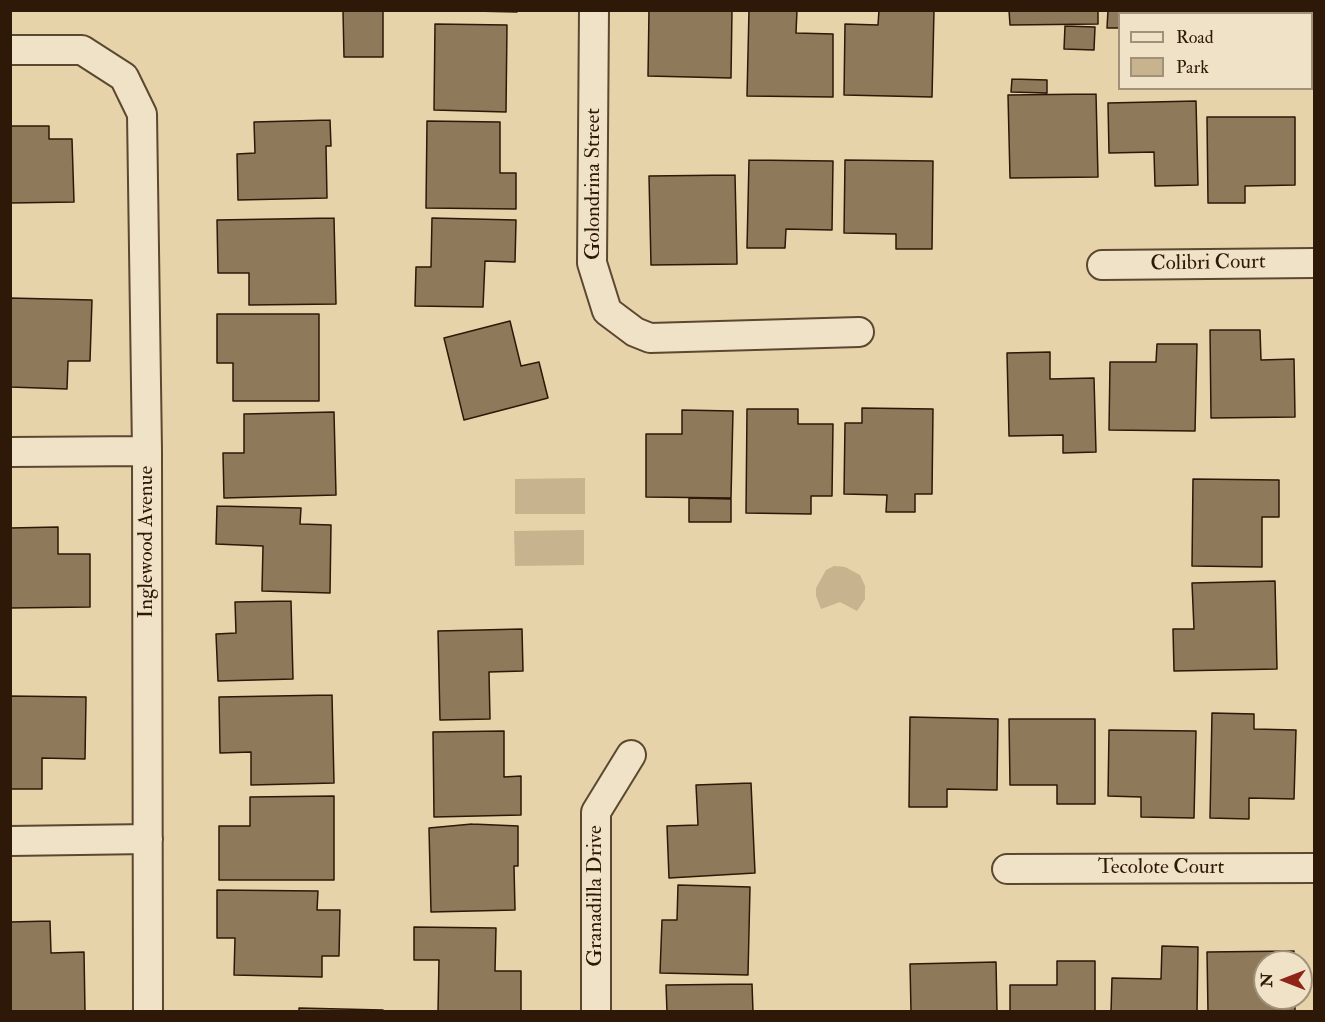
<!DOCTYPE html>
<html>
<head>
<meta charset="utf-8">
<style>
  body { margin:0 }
  #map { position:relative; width:1325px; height:1022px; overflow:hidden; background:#e6d3a9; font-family:"IM FELL Double Pica",serif }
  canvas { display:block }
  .frame { position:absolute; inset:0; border:12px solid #2e1807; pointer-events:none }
  .legend { position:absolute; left:1118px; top:12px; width:195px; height:78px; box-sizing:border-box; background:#efe2c7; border:2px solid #a2917a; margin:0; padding:8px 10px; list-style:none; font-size:18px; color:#2e1807 }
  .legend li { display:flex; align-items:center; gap:12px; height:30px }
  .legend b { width:30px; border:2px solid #a2917a }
  .north { position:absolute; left:1253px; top:950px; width:60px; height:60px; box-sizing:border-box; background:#efe2c7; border:2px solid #a2917a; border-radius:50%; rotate:270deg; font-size:16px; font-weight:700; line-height:24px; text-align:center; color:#2e1807 }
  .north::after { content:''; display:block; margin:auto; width:21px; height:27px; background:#8f2418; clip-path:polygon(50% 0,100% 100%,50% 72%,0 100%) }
</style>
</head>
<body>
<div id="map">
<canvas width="1325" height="1022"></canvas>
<div class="frame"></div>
<ul class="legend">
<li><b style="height:8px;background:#efe2c7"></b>Road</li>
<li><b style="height:16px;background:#c7b38d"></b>Park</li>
</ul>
<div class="north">N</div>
</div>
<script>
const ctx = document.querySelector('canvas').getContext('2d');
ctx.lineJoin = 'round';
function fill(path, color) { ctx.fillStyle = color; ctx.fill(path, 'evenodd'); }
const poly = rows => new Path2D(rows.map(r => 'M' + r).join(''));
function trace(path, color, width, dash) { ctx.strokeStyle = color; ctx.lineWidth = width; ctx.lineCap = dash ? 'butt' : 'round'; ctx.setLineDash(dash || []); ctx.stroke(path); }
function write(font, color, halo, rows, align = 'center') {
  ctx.font = font + ' "IM FELL Double Pica",serif'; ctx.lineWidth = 4.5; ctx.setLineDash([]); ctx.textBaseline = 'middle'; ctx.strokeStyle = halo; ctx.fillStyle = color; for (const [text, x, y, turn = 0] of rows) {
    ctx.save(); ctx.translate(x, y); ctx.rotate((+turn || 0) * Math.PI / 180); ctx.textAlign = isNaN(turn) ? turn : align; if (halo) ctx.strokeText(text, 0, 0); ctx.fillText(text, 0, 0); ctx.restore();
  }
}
const green = poly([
  [585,478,585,514,515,514,515,479],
  [584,530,584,565,515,566,514,531],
  [834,566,845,567,860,575,865,586,865,599,857,611,840,602,821,609,816,596,816,588,826,570]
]);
const building = poly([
  [298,10,383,10,383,57,344,57,343,11,298,10],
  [429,10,517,10,517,12,429,10],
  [649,10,732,10,731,78,648,76,649,10],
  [749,10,797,10,796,33,833,34,833,97,747,96,749,10],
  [879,10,934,10,932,97,844,95,845,24,878,25,879,10],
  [1009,10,1098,10,1098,24,1010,25,1009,10],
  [1108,10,1193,10,1193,14,1120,14,1120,28,1107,28,1108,10],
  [1208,10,1294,10,1294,14,1208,14,1208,10],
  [435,24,507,25,506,112,434,110,435,24],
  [1065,26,1095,27,1094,50,1064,49,1065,26],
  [1012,79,1047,80,1047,93,1011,92,1012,79],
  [1096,94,1098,177,1010,178,1008,95,1096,94],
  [1196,101,1198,185,1155,186,1154,152,1109,153,1108,103,1196,101],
  [1207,117,1295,117,1295,185,1245,186,1245,203,1208,203,1207,117],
  [330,120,331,146,326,146,327,198,238,200,237,154,255,153,254,122,330,120],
  [427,121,500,122,500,173,516,173,516,209,426,208,427,121],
  [10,126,49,126,49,139,72,139,74,202,10,203,10,126],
  [749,160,833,161,832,230,786,229,785,248,747,248,749,160],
  [845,160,933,161,932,249,896,249,896,234,844,233,845,160],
  [735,175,737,264,651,265,649,176,735,175],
  [334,218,336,304,249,305,249,273,218,273,217,220,334,218],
  [432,218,516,220,515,262,485,261,483,307,415,306,416,267,431,267,432,218],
  [10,298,92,300,90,361,68,361,67,389,10,387,10,298],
  [217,314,319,314,319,401,233,401,233,363,217,363,217,314],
  [510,321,521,366,539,362,548,398,464,420,444,338,510,321],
  [1210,330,1260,330,1261,360,1294,359,1295,417,1211,418,1210,330],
  [1157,344,1197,344,1195,431,1109,430,1110,362,1156,362,1157,344],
  [1050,352,1050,379,1094,378,1096,452,1063,453,1063,435,1009,436,1007,353,1050,352],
  [862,408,933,409,932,494,915,494,915,512,886,512,887,495,844,494,845,423,862,423,862,408],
  [747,409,798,409,798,424,833,424,832,496,811,496,811,514,746,513,747,409],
  [682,410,733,411,731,498,646,497,646,434,682,434,682,410],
  [334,412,336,495,224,498,223,453,244,453,244,414,334,412],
  [1193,479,1279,480,1279,517,1262,517,1262,567,1192,566,1193,479],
  [689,498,731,499,731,522,689,522,689,498],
  [217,506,301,508,300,524,331,525,330,593,262,591,263,546,216,544,217,506],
  [58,527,58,554,90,554,90,607,10,608,10,528,58,527],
  [1275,581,1277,669,1174,671,1173,629,1194,629,1192,583,1275,581],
  [291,601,293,679,218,681,216,634,236,633,235,602,291,601],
  [522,629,523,671,489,672,490,719,440,720,438,631,522,629],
  [332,695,334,783,251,785,251,752,220,753,219,697,332,695],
  [10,696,86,697,85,759,42,758,42,789,10,789,10,696],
  [1212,713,1254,714,1254,729,1296,730,1294,799,1249,798,1249,819,1210,818,1212,713],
  [910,717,998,719,997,790,947,789,947,807,909,807,910,717],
  [1009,719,1095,719,1095,804,1057,804,1057,785,1010,785,1009,719],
  [1109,730,1196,731,1194,818,1141,817,1141,797,1108,796,1109,730],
  [504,731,504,777,521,776,521,815,434,817,433,732,504,731],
  [751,783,755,873,669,878,667,826,698,825,696,785,751,783],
  [334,796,334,880,219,880,219,826,250,826,250,797,334,796],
  [472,824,518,826,518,866,514,866,515,910,431,912,429,828,472,824],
  [678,885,750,887,748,975,660,973,662,920,677,920,678,885],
  [217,890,318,891,317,910,340,910,339,956,322,956,322,977,234,975,235,938,217,938,217,890],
  [50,921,51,953,84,952,85,1012,10,1012,10,922,50,921],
  [414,927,496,928,495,971,521,971,521,1012,438,1012,439,960,414,960,414,927],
  [1162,946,1198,947,1197,1012,1111,1012,1112,978,1161,979,1162,946],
  [1294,951,1294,962,1265,962,1265,998,1295,998,1295,1012,1208,1012,1207,952,1294,951],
  [1057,961,1095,961,1095,1012,1010,1012,1010,985,1057,985,1057,961],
  [996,962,997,1012,911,1012,910,964,996,962],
  [752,984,753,1012,667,1012,666,985,752,984],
  [299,1008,383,1010,383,1012,299,1012,299,1008]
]);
const minor = poly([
  [594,10,592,263,607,311,635,332,650,338,859,332],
  [10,50,82,50,124,77,142,114,147,451,148,1012],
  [1102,265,1314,263],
  [10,452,147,451],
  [10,841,148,839],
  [1007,869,1314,868],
  [596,1012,596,812,631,755]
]);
const streetNames = [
  ["Golondrina Street",594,184,-90],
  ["Colibri Court",1208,264,-1],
  ["Inglewood Avenue",147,542,-90],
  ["Tecolote Court",1161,868],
  ["Granadilla Drive",596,896,-90]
];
fill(green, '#c7b38d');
fill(building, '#8e795b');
trace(building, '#2e1807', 1.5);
trace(minor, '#5c4730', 32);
trace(minor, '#efe2c7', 28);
write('21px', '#2e1807', '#efe2c7', streetNames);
</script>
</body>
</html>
